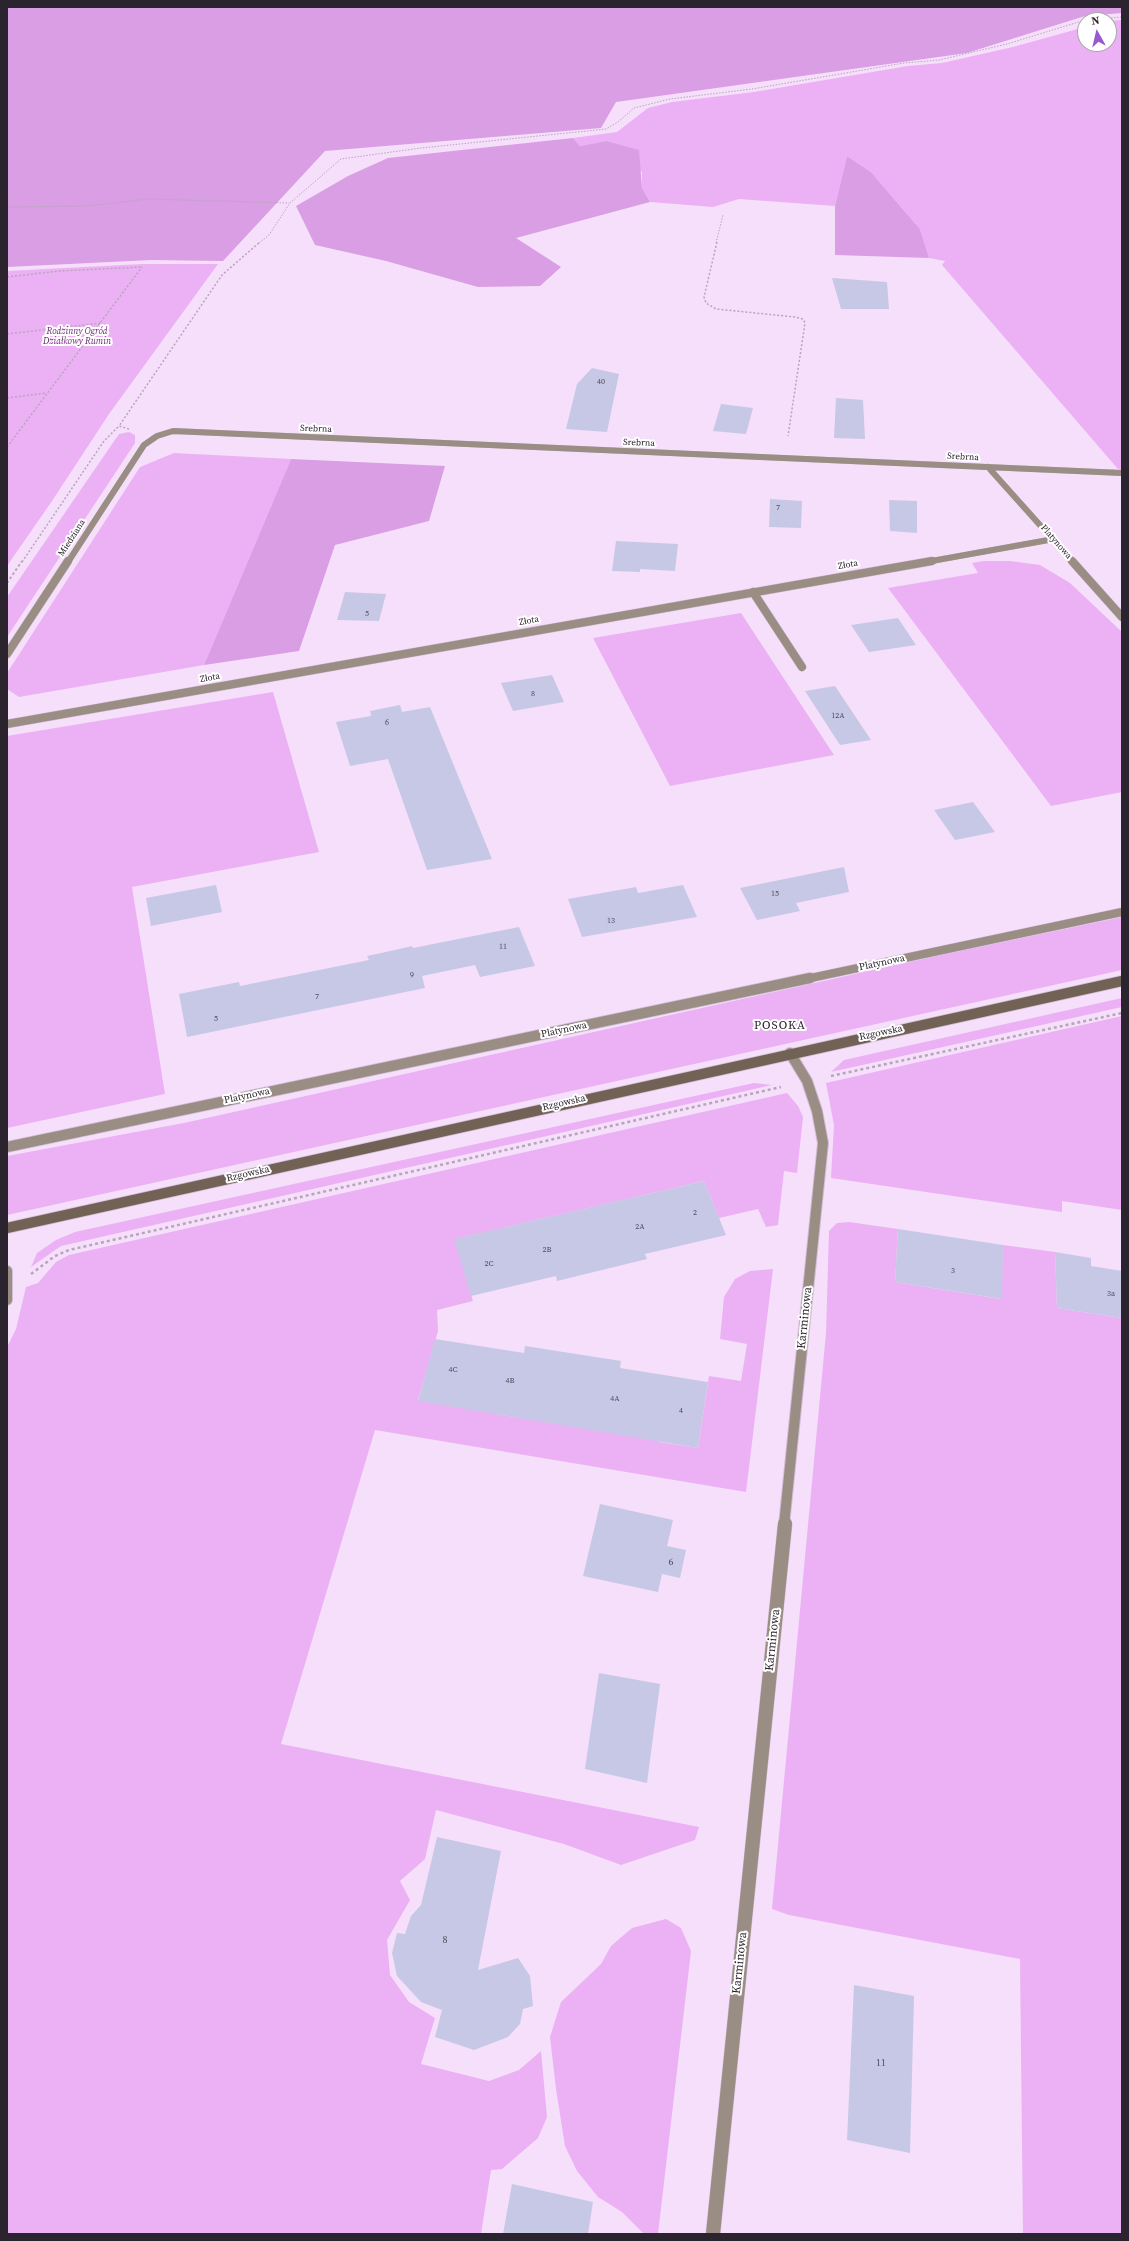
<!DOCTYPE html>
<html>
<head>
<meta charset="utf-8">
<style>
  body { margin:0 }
  #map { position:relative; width:1129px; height:2241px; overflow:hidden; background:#f6dffa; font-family:"Source Serif 4",serif }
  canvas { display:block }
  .frame { position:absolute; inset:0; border:8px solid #2b232d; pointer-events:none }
  .north { position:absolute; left:1077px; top:12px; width:40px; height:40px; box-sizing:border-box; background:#fff; border:1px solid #aaa7ab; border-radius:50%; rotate:352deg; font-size:11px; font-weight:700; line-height:16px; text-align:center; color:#2b232d }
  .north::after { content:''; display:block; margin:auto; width:14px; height:18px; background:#9759cf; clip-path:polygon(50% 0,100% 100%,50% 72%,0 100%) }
</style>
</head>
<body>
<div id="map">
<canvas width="1129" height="2241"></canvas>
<div class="frame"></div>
<div class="north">N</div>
</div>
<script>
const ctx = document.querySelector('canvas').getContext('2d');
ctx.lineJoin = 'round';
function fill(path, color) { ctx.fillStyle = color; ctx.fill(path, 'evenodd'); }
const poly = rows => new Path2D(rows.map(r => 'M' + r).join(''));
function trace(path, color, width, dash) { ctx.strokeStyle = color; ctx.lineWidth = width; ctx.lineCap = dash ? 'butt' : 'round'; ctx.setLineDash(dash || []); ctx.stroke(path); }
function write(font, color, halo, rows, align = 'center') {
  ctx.font = font + ' "Source Serif 4",serif'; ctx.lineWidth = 4; ctx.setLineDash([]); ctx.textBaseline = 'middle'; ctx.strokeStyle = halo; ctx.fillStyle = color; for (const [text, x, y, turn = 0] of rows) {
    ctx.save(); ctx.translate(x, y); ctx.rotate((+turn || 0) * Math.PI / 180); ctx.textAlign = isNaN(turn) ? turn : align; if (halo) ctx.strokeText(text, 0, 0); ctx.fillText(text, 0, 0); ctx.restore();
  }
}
const green = poly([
  [1122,20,1122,470,1118,469,942,265,945,261,929,258,920,229,903,209,871,172,847,156,835,206,739,199,713,207,650,202,642,188,642,172,606,141,580,146,573,138,617,132,648,108,672,102,754,92,908,66,942,63,1013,47,1085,27,1085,44,1109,44,1109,21],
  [142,264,218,264,109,414,52,501,7,566,7,271],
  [129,432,135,435,135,443,7,637,7,597,119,434],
  [174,453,291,459,204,665,19,697,7,689,7,673,140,467],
  [984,561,1010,561,1040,565,1070,583,1122,632,1122,792,1051,806,888,588,978,573,972,563],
  [741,613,834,755,670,786,593,638],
  [273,692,319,852,132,887,165,1094,7,1128,7,736],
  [1122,917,1122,970,7,1215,7,1156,184,1123,936,956],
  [1122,998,1122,1007,831,1072,844,1060],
  [1122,1016,1122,1210,1062,1201,1062,1212,831,1178,834,1125,826,1083],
  [754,1083,772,1085,61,1246,31,1267,37,1253,56,1240,75,1232],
  [787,1093,798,1106,803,1117,797,1173,784,1171,778,1225,766,1227,758,1209,719,1218,704,1181,455,1239,473,1301,437,1310,438,1331,418,1400,497,1407,496,1414,533,1420,543,1374,660,1442,698,1448,709,1376,741,1381,747,1344,720,1339,724,1297,735,1279,750,1271,773,1269,746,1492,375,1430,281,1744,699,1827,695,1840,621,1865,564,1844,436,1810,425,1859,400,1881,410,1900,387,1940,390,1975,409,2002,435,2018,421,2064,489,2081,519,2070,541,2051,547,2117,538,2138,502,2169,491,2170,481,2234,7,2234,7,1347,16,1329,26,1287,38,1283,56,1262,69,1255],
  [849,1222,898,1229,895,1282,1001,1299,1003,1245,1055,1252,1057,1308,1122,1318,1122,2234,1023,2234,1020,1959,789,1915,772,1909,826,1333,829,1231,837,1223],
  [666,1919,681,1928,691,1951,658,2234,644,2234,622,2212,598,2197,577,2171,565,2146,556,2089,550,2037,561,2002,601,1964,611,1946,632,1928]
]);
const forest = poly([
  [7,7,1122,7,1122,13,1085,16,967,53,616,102,601,128,325,151,223,261,151,260,7,267],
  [573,138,580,146,606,141,639,150,642,188,650,202,516,238,561,267,540,286,478,287,386,261,315,245,296,206,348,176,388,158],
  [847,156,871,172,920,229,929,258,835,255,835,206],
  [291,459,445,466,429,521,335,545,299,651,204,665]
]);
const building = poly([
  [832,278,887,282,889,309,841,309],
  [592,368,619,374,607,432,566,429,577,384],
  [836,398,863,400,865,439,834,438],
  [721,404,753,408,746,434,713,431],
  [770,499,802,501,801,528,769,527],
  [889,500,917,501,917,533,890,531],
  [616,541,678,544,675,571,640,569,640,572,612,571],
  [345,592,386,594,379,621,337,620],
  [898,618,916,645,869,652,851,625],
  [552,675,564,702,513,711,501,683],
  [835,686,871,740,840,745,805,691],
  [400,705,402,712,430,707,492,859,427,870,388,759,350,766,336,722,371,716,370,711],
  [973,802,995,832,955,840,934,810],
  [844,867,849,892,796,903,800,911,757,920,740,888],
  [216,885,222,912,151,926,146,898],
  [683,885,697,917,582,937,568,899,636,887,638,893],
  [519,927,535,966,480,977,475,965,422,976,425,988,187,1037,179,994,239,982,240,986,369,960,367,956,395,950,412,946,413,948],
  [704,1181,726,1235,645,1254,647,1259,557,1281,556,1276,471,1296,454,1239],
  [898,1229,1003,1245,1002,1299,895,1282],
  [1055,1252,1091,1258,1091,1266,1122,1271,1122,1318,1057,1308],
  [435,1339,524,1353,525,1346,621,1361,620,1368,708,1382,698,1448,418,1401],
  [600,1504,673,1520,667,1546,686,1550,680,1578,662,1574,658,1592,583,1576],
  [599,1673,660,1684,647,1783,585,1769],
  [437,1837,501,1851,478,1970,518,1958,530,1976,533,2006,523,2009,520,2024,508,2037,474,2050,435,2037,442,2010,421,2002,397,1976,392,1953,397,1933,405,1934,411,1916,421,1905],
  [854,1985,914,1996,910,2153,847,2140],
  [512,2184,593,2202,588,2234,503,2234]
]);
const pathFar3 = poly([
  [1087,20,1122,17],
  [7,207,88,206,148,199,289,203],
  [259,243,269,235,290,203,341,159,421,148,606,129,618,122,634,108,670,99,752,89,904,63,939,60,1007,44,1085,20],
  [716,243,723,215]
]);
const pathFar2 = poly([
  [717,242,704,297,706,303,716,309,795,317,803,319,805,323,788,436],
  [7,277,59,271,142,267],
  [7,334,101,323],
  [7,398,47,393],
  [129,429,119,426,222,275,260,242],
  [7,447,142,267],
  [22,562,104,441,119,426]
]);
const pathFar1 = poly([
  [7,583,22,561]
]);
const path = poly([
  [831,1076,1122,1013],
  [31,1274,55,1256,69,1250,781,1087]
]);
const lane = poly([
  [753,592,802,667]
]);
const streetFar3 = poly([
  [988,467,1073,562],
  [68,562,144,445,157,436,173,431,1122,473],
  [926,562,1054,539]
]);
const streetFar2 = poly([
  [1072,561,1122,617],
  [7,654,68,561],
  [7,724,932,561],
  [806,979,1122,912]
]);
const streetFar1 = poly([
  [7,1147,810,978],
  [7,1271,7,1300],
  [784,1525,823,1143,817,1111,807,1081,790,1053]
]);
const street = poly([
  [713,2234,785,1524]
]);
const secondary = poly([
  [7,1228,1122,981]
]);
const numberNames = [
  ["40",601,382],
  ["7",778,508],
  ["5",367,614],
  ["8",533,694],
  ["12A",838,716],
  ["6",387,723],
  ["15",775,894],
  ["13",611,921],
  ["11",503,947],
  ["9",412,975],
  ["7",317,997],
  ["5",216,1019],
  ["2",695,1213],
  ["2A",640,1227],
  ["2B",547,1250],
  ["2C",489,1264],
  ["3",953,1271],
  ["3a",1111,1294],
  ["4C",453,1370],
  ["4B",510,1381],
  ["4A",615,1399],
  ["4",681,1411]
];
const farParknames = [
  ["Rodzinny Ogród",77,332],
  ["Działkowy Rumin",77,342]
];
const farStreetnames = [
  ["Srebrna",316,429,2],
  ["Srebrna",639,443,2],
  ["Srebrna",963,457,3],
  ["Miedziana",72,538,-57],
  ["Platynowa",1056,542,49],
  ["Złota",848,565,-10],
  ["Złota",529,621,-10],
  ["Złota",210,678,-10]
];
const streetNames = [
  ["Platynowa",882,963,-12],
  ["Platynowa",564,1030,-12],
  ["Rzgowska",881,1033,-12],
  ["Platynowa",247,1096,-12],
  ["Rzgowska",564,1103,-13],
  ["Rzgowska",248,1174,-13]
];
const nearNumbernames = [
  ["6",671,1562],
  ["8",445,1940],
  ["11",881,2063]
];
const quarterNames = [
  ["POSOKA",780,1026]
];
const nearStreetnames = [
  ["Karminowa",805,1318,-84],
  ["Karminowa",773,1640,-84],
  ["Karminowa",740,1963,-84]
];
fill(green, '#ebb1f4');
fill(forest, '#d99ee3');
fill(building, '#c7c8e6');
trace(lane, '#d1bdd5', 9);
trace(streetFar3, '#d1bdd5', 6);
trace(streetFar2, '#d1bdd5', 9);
trace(streetFar1, '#d1bdd5', 12);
trace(street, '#d1bdd5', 15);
trace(secondary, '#d1bdd5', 12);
trace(pathFar3, '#b7a5ba', 1, [1.5, 1.5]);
trace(pathFar2, '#b7a5ba', 1.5, [2, 2]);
trace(pathFar1, '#b7a5ba', 2, [2.5, 2.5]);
trace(path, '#b7a5ba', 2.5, [3, 3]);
trace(lane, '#998d84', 8);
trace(streetFar3, '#998d84', 6);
trace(streetFar2, '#998d84', 8);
trace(streetFar1, '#998d84', 10);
trace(street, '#998d84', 14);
trace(secondary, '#726155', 10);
write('8px', '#524c5b', null, numberNames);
write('italic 9px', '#641d6f', '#fff', farParknames);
write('9px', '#2b232d', '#fff', farStreetnames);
write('10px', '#2b232d', '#fff', streetNames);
write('10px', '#524c5b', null, nearNumbernames);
ctx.letterSpacing = '1px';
write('12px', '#2b232d', '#fff', quarterNames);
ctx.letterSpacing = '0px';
write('12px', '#2b232d', '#fff', nearStreetnames);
</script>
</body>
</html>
